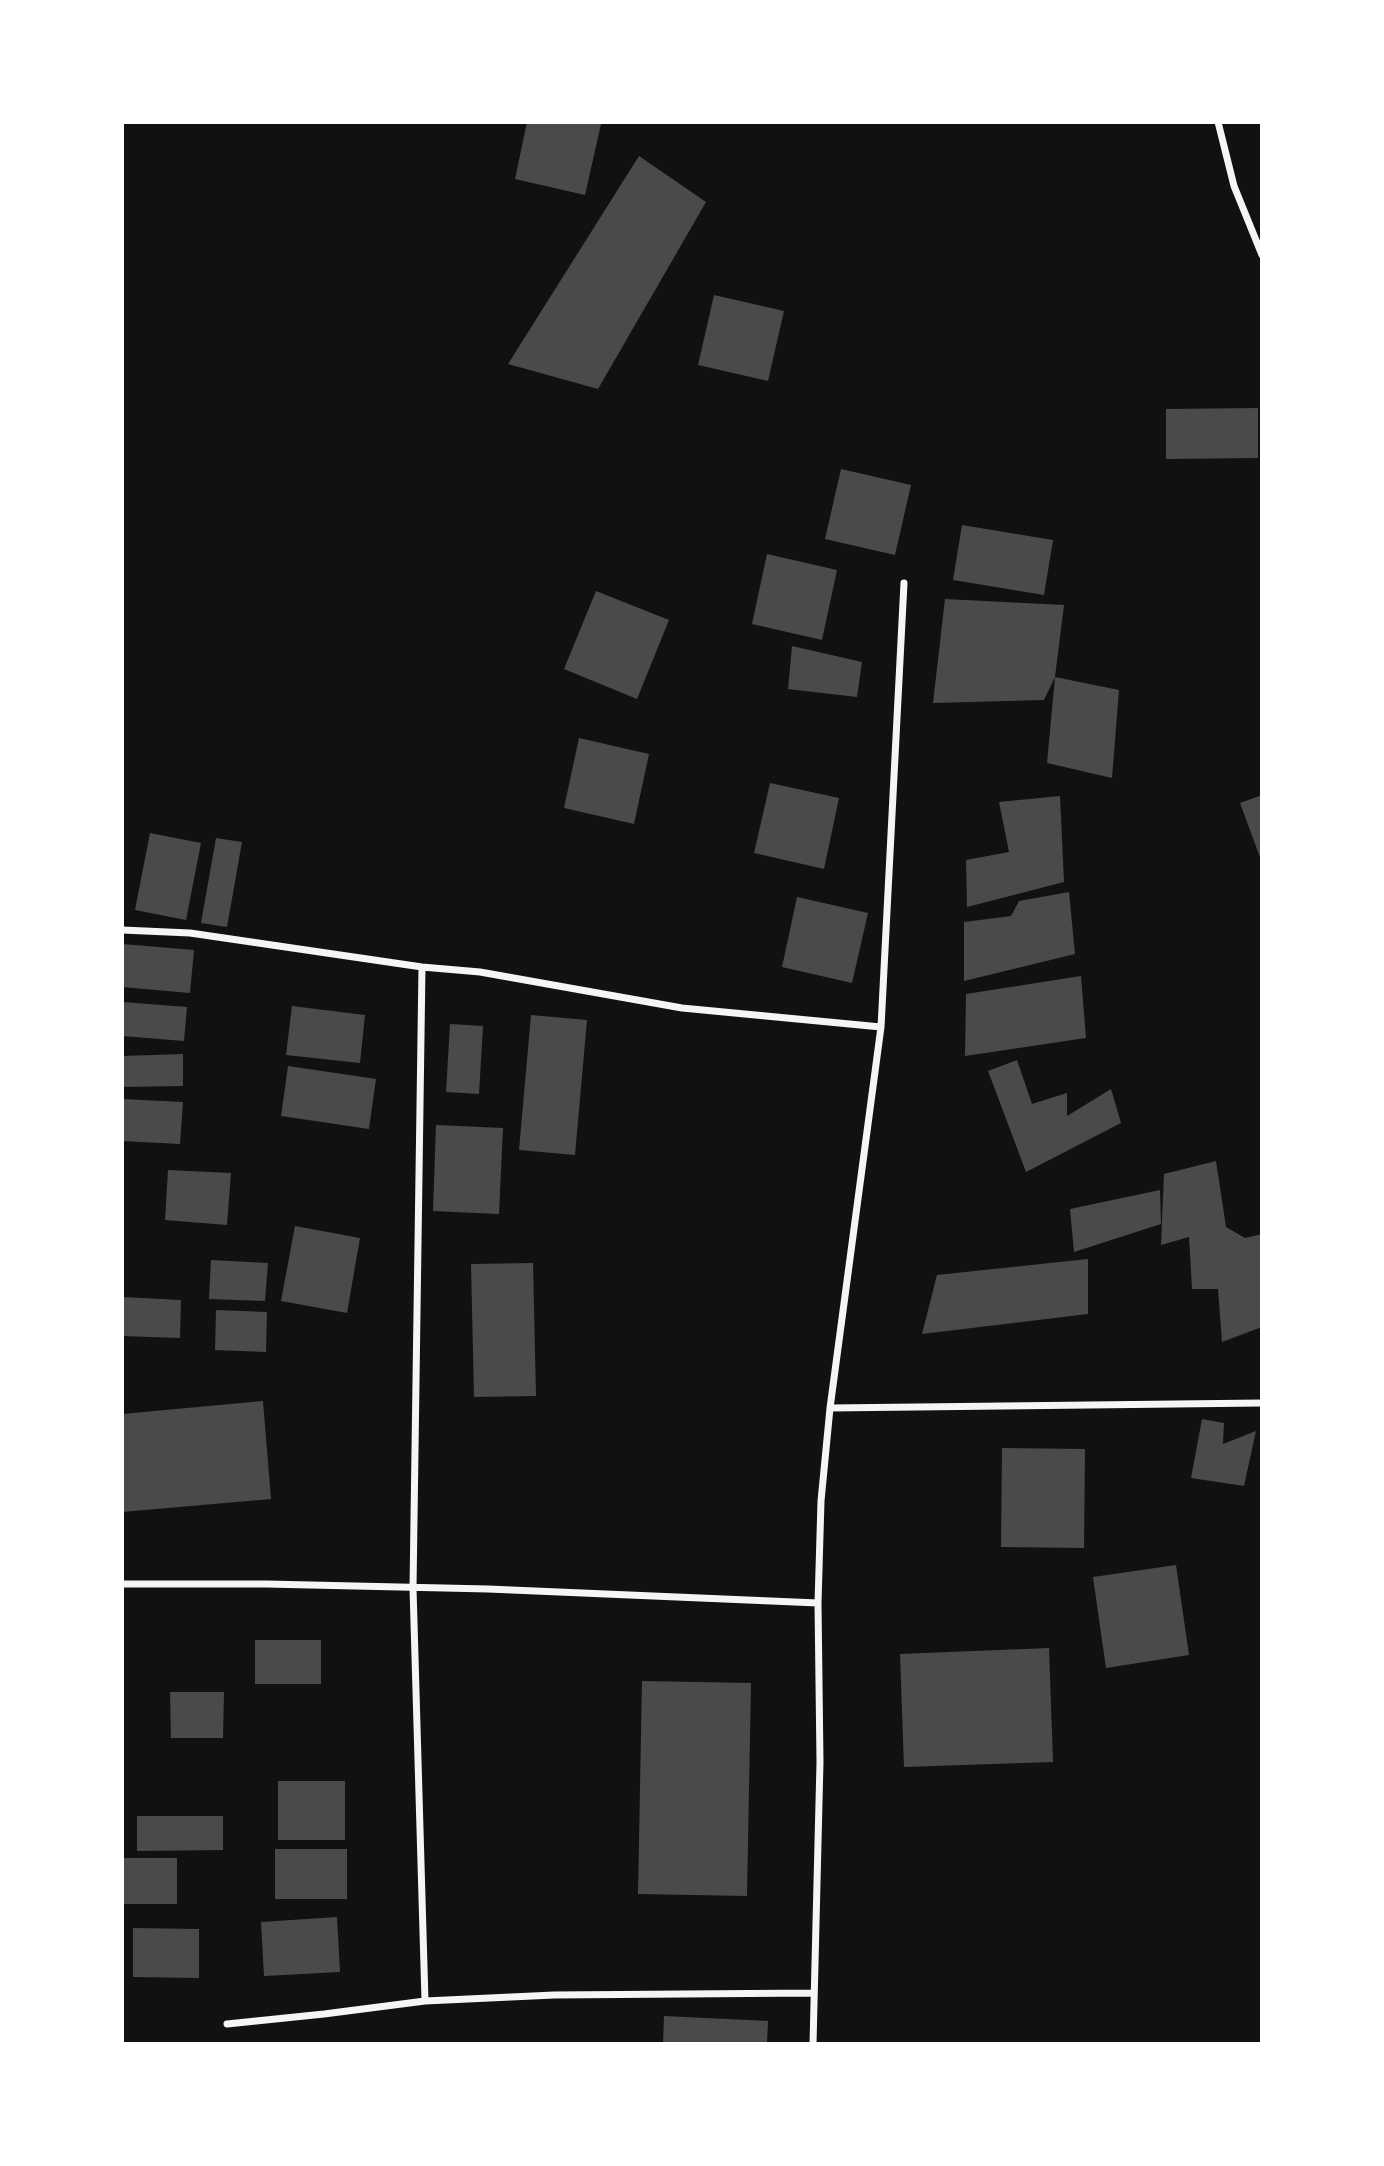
<!DOCTYPE html>
<html>
<head>
<meta charset="utf-8">
<style>
  body { margin:0 }
  #map { position:relative; width:1384px; height:2166px; overflow:hidden; background:#111; font-family:"PT Sans",sans-serif }
  canvas { display:block }
  .frame { position:absolute; inset:0; border:124px solid #fff; pointer-events:none }
</style>
</head>
<body>
<div id="map">
<canvas width="1384" height="2166"></canvas>
<div class="frame"></div>
</div>
<script>
const ctx = document.querySelector('canvas').getContext('2d');
ctx.lineJoin = 'round';
function fill(path, color) { ctx.fillStyle = color; ctx.fill(path, 'evenodd'); }
const poly = rows => new Path2D(rows.map(r => 'M' + r).join(''));
function trace(path, color, width, dash) { ctx.strokeStyle = color; ctx.lineWidth = width; ctx.lineCap = dash ? 'butt' : 'round'; ctx.setLineDash(dash || []); ctx.stroke(path); }
const building = poly([
  [527,122,601,124,585,195,515,179],
  [639,156,706,202,598,389,508,364],
  [714,295,784,311,768,381,698,365],
  [1258,408,1258,458,1166,459,1166,409],
  [841,469,911,485,895,555,825,539],
  [962,525,1053,540,1044,595,953,580],
  [767,554,837,570,822,640,752,624],
  [596,591,669,620,637,699,564,669],
  [945,599,1064,605,1055,677,1044,700,933,703],
  [792,646,862,662,857,697,788,689],
  [1055,677,1119,690,1112,778,1047,763],
  [579,738,649,754,634,824,564,808],
  [770,783,839,798,824,869,754,853],
  [1262,795,1262,860,1261,860,1240,803],
  [1060,796,1064,882,967,907,966,860,1009,852,999,802],
  [150,833,201,843,186,920,135,910],
  [216,838,242,842,227,927,201,923],
  [1069,892,1075,954,964,981,964,922,1011,916,1019,901],
  [797,897,868,913,852,983,782,967],
  [122,944,194,950,190,993,122,987],
  [1081,976,1086,1038,965,1056,966,994],
  [123,1002,187,1007,184,1041,122,1036],
  [292,1006,365,1015,360,1063,286,1055],
  [531,1015,587,1020,575,1155,519,1150],
  [450,1024,483,1026,479,1094,446,1092],
  [183,1054,183,1086,122,1087,122,1056],
  [1017,1060,1032,1104,1067,1093,1067,1116,1111,1089,1121,1123,1026,1172,988,1071],
  [288,1066,376,1079,369,1129,281,1116],
  [122,1099,183,1102,180,1144,122,1141],
  [436,1125,503,1128,499,1214,433,1211],
  [1216,1161,1226,1227,1245,1238,1262,1234,1262,1327,1222,1342,1218,1289,1192,1289,1189,1237,1161,1245,1164,1174],
  [168,1170,231,1173,227,1225,165,1220],
  [1160,1190,1161,1224,1074,1252,1070,1209],
  [295,1226,360,1238,347,1313,281,1301],
  [1088,1259,1088,1314,922,1334,937,1275],
  [211,1260,268,1263,265,1301,209,1299],
  [533,1263,536,1396,474,1397,471,1264],
  [122,1297,181,1300,180,1338,122,1336],
  [216,1310,267,1312,266,1352,215,1350],
  [263,1401,271,1499,122,1512,122,1414],
  [1202,1419,1224,1423,1223,1444,1256,1431,1244,1486,1191,1478],
  [1002,1448,1085,1449,1084,1548,1001,1547],
  [1176,1565,1189,1655,1106,1668,1093,1577],
  [255,1640,321,1640,321,1684,255,1684],
  [1049,1648,1053,1762,904,1767,900,1654],
  [642,1681,751,1683,747,1896,638,1894],
  [170,1692,224,1692,223,1738,171,1738],
  [278,1781,345,1781,345,1840,278,1840],
  [137,1816,223,1816,223,1850,137,1851],
  [275,1849,347,1849,347,1899,275,1899],
  [122,1858,177,1858,177,1904,122,1904],
  [337,1917,340,1972,264,1976,261,1922],
  [133,1928,199,1929,199,1978,133,1977],
  [664,2016,768,2021,767,2044,663,2044]
]);
const minor = poly([
  [1218,122,1234,186,1262,255],
  [122,930,190,933,422,967,480,972,682,1008,881,1027],
  [422,967,413,1588,425,2001,554,1995,814,1993],
  [830,1408,1262,1403],
  [122,1584,266,1584,488,1589,818,1603],
  [227,2024,324,2014,425,2001],
  [813,2044,820,1762,818,1603,821,1501,830,1408,881,1027,904,583]
]);
fill(building, '#4a4a4a');
trace(minor, '#f5f5f5', 7);
</script>
</body>
</html>
